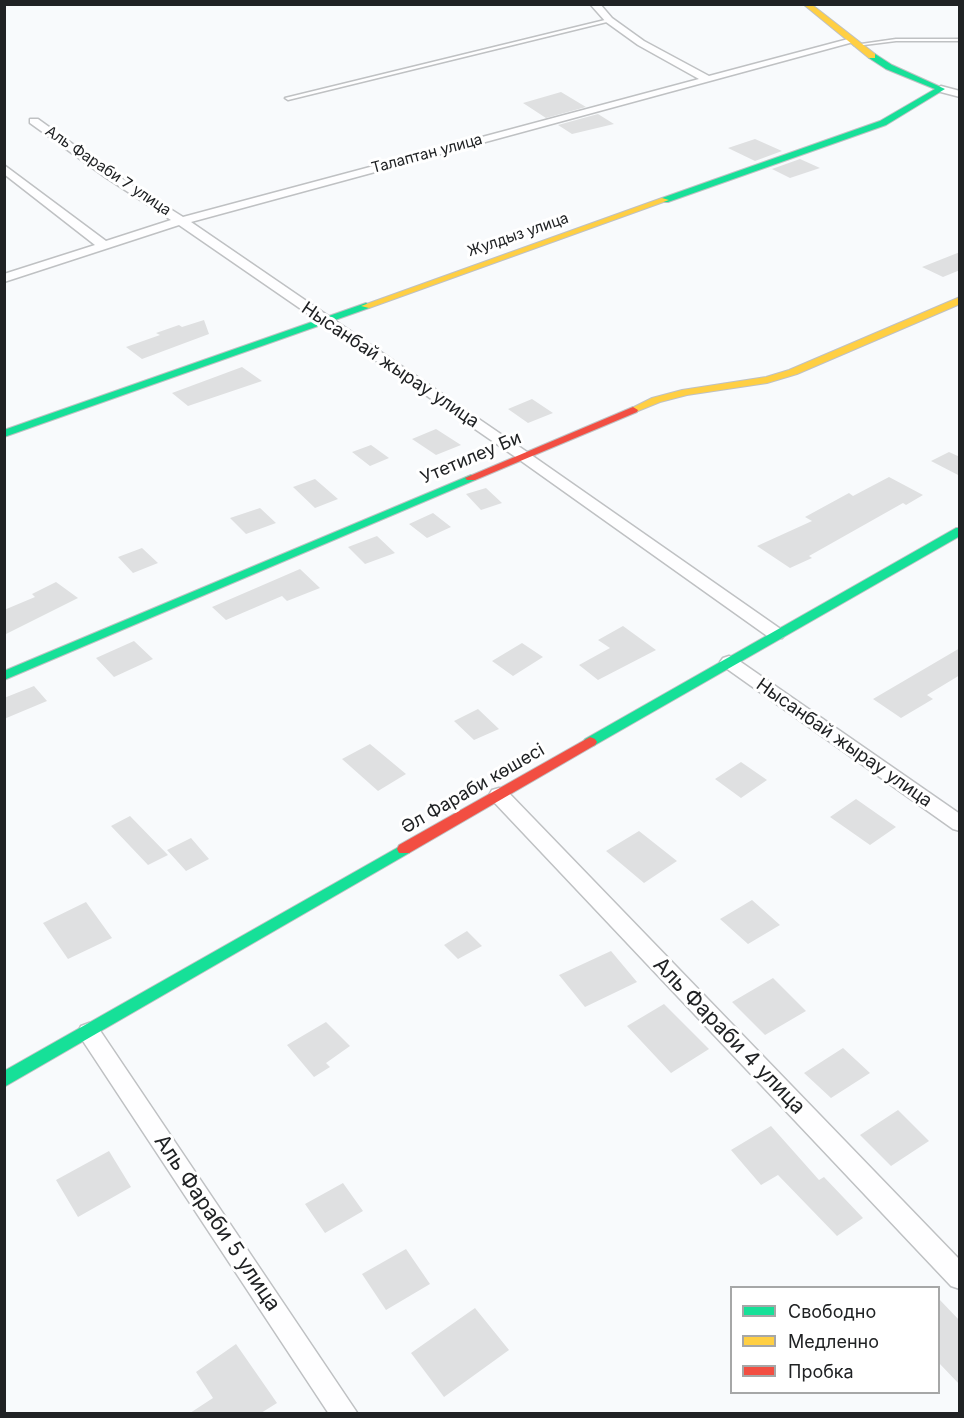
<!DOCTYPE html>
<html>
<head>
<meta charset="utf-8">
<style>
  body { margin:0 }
  #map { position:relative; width:964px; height:1418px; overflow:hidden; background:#f8fafc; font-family:Inter,sans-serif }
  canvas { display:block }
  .frame { position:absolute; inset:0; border:6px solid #202224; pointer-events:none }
  .legend { position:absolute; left:730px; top:1286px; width:210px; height:108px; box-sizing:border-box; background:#fff; border:2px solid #a6a7a7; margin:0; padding:8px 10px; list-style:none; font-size:18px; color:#202224 }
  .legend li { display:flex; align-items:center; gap:12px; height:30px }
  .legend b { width:30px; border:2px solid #a6a7a7 }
</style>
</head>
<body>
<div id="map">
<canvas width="964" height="1418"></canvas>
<div class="frame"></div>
<ul class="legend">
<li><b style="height:8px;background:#16e098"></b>Свободно</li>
<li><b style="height:8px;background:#ffcf43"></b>Медленно</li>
<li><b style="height:8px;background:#f24e42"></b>Пробка</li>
</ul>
</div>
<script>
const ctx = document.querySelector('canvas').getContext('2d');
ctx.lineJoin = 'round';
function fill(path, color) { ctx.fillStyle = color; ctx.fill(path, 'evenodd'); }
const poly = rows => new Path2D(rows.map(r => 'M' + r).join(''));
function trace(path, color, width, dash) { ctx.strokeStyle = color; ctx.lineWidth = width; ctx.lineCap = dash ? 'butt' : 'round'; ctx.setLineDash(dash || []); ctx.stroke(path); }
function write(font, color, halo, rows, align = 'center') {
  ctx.font = font + ' Inter,sans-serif'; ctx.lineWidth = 6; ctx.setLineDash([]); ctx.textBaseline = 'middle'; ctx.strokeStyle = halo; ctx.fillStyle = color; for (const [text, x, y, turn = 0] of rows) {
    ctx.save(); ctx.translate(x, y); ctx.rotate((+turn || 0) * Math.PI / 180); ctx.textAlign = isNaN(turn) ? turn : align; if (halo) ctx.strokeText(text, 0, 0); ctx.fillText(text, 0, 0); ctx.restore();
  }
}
const building = poly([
  [561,92,586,107,546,118,523,103],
  [598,114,614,124,572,134,558,125],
  [755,139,782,151,755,161,728,148],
  [800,159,820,168,790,178,772,169],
  [960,252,960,270,943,277,922,267],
  [204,320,209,334,142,359,126,347,160,335,156,333,179,325,182,327],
  [242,367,262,381,188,406,172,393],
  [532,399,553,413,528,423,508,409],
  [436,429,461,445,436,455,412,439],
  [371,445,389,458,370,466,352,452],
  [949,452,960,457,960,476,931,461],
  [889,477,923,495,906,505,903,503,809,556,812,558,790,568,757,546,812,521,805,517,849,493,853,496],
  [315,479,338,499,315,508,293,487],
  [486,488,502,503,481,510,466,494],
  [260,508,276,523,246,534,230,518],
  [433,513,451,527,427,538,409,524],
  [377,536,395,553,365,564,348,547],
  [142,548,158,563,133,573,118,557],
  [300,569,320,588,287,601,282,596,226,620,212,607],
  [56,582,78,598,4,635,4,610,35,597,32,594],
  [623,626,656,650,598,680,579,665,610,648,598,640],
  [134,641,153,659,114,677,96,658],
  [522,643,543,657,513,676,492,661],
  [960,648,960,675,927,695,933,699,901,718,873,699],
  [34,686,47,701,4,719,4,698],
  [478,709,499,729,474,740,454,721],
  [370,744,406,774,378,791,342,759],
  [741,762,767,780,741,798,715,779],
  [856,799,896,827,870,845,830,817],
  [130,816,168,855,148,865,111,826],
  [639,831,677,861,644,883,606,851],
  [191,838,209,859,186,871,167,850],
  [752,900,780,925,748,944,720,919],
  [86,902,112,938,68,959,43,923],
  [467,931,482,946,458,959,444,945],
  [611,951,637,982,585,1007,559,975],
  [773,978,806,1011,765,1035,732,1002],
  [664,1004,709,1049,671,1073,627,1026],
  [326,1022,350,1046,326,1063,330,1067,314,1077,287,1045],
  [843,1048,870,1073,831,1098,804,1073],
  [898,1110,929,1141,891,1166,860,1135],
  [771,1126,819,1180,824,1177,863,1218,837,1236,778,1175,761,1185,731,1150],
  [109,1151,131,1187,78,1217,56,1180],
  [343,1183,363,1211,325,1233,305,1204],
  [406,1249,430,1284,386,1310,362,1274],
  [939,1299,960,1321,960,1385,939,1363],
  [475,1308,509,1350,444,1397,411,1353],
  [236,1344,277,1403,261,1413,190,1413,213,1398,196,1372]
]);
const lane = poly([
  [609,19,611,19,611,21,288,100,285,98,609,19],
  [896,39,960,39,960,41,896,41,856,46,854,45,896,39]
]);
const street = poly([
  [590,4,600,4,612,18,644,41,709,76,852,38,857,41,191,222,527,452,782,630,785,634,782,638,770,638,517,458,179,225,4,282,4,274,95,245,4,174,4,165,106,241,171,220,105,177,30,123,30,119,38,119,113,173,183,217,699,79,638,45,606,22,590,4],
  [941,86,960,91,960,97,937,91,936,89,941,86],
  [729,656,735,658,960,814,960,831,953,829,723,666,720,662,723,658,729,656],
  [499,788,506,790,960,1260,960,1289,951,1286,492,800,489,795,492,790,499,788],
  [89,1023,97,1026,358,1414,329,1414,81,1038,78,1032,81,1026,89,1023]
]);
const fast = poly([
  [869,54,875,54,892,65,945,89,886,125,668,202,662,202,662,198,880,121,935,89,886,69,869,58,869,54],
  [366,303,371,306,369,308,4,437,4,430,366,303],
  [471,475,475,476,475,480,4,680,4,671,471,475],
  [956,528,960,528,960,536,595,745,590,747,583,742,585,739,956,528],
  [404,844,409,845,411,849,409,853,4,1087,4,1071,404,844]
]);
const slow = poly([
  [803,4,811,4,875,54,875,58,869,58,803,4],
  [662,198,669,200,369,308,361,306,662,198],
  [960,297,960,304,797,374,767,383,687,395,660,402,633,413,628,410,652,398,682,390,766,377,789,370,960,297]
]);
const jam = poly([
  [633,407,638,410,637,412,475,480,467,480,465,478,633,407],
  [590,737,595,739,597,742,595,745,409,853,399,853,397,849,399,845,590,737]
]);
const farStreetnames = [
  ["Талаптан улица",427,154,-15],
  ["Аль Фараби 7 улица",108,171,34],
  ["Жулдыз улица",518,235,-19]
];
const streetNames = [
  ["Нысанбай жырау улица",390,365,34],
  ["Утетилеу Би",471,458,-23],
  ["Нысанбай жырау улица",844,743,35],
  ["Әл Фараби көшесі",473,789,-30]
];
const nearStreetnames = [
  ["Аль Фараби 4 улица",729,1036,46],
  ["Аль Фараби 5 улица",217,1223,56]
];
fill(building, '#dfe0e1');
trace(lane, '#bfc1c3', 3);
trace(street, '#bfc1c3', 3);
trace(fast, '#bfc1c3', 2);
trace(slow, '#bfc1c3', 2);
trace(jam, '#bfc1c3', 2);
fill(lane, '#fefeff');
fill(street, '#fefeff');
fill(fast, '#16e098');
fill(slow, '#ffcf43');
fill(jam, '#f24e42');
write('15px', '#202224', '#fff', farStreetnames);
write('18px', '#202224', '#fff', streetNames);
write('21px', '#202224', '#fff', nearStreetnames);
</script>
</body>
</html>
